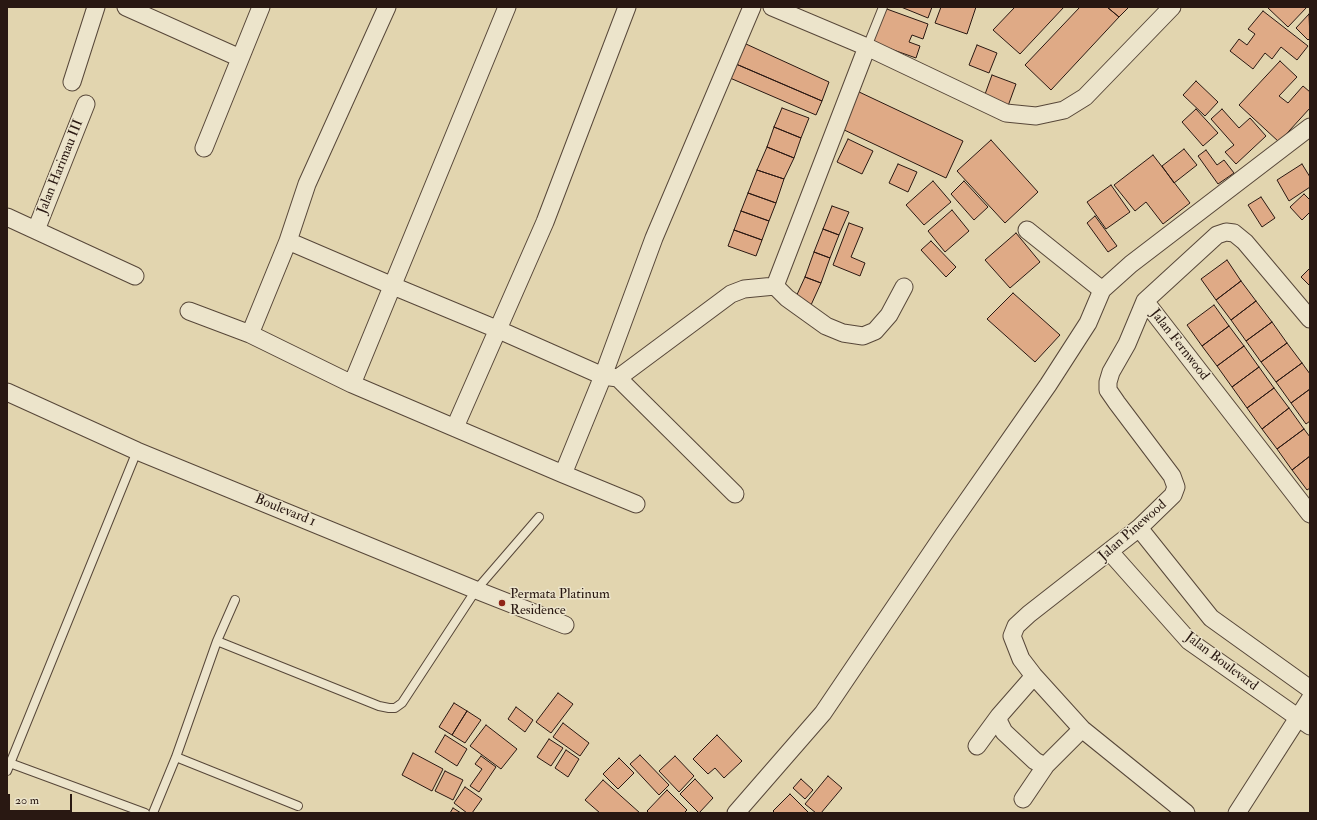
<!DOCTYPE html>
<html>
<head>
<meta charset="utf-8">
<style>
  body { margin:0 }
  #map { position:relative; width:1317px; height:820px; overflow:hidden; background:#e2d5af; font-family:"IM FELL Double Pica",serif }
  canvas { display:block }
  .frame { position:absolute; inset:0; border:8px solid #291812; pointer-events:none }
  .scale { position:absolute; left:8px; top:794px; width:64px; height:18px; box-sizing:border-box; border:2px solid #291812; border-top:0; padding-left:5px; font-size:12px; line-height:14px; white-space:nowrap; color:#291812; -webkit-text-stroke:3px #ece4cb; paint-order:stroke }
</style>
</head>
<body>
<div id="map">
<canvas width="1317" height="820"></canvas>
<div class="frame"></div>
<div class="scale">20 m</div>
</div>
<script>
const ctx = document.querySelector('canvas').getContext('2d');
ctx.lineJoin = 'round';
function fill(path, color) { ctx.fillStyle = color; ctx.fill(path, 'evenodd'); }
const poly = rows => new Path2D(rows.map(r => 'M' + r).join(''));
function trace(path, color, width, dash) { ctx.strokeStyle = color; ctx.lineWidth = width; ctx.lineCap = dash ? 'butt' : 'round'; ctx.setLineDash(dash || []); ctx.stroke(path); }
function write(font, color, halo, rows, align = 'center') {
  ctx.font = font + ' "IM FELL Double Pica",serif'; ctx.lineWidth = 3; ctx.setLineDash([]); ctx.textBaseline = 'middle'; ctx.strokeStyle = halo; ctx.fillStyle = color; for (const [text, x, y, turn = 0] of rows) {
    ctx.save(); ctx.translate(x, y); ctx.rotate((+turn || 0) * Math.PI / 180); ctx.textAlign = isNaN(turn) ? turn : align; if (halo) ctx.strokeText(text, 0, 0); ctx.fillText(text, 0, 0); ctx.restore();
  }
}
const building = poly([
  [901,7,932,7,928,18,901,7],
  [941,7,976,7,967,34,935,23,941,7],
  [1015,7,1064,7,1020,54,993,30,1015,7],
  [1080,7,1107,7,1119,17,1051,90,1025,65,1080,7],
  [1107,7,1129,7,1119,17,1107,7],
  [1267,7,1307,7,1288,27,1267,7],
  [884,8,928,24,923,39,912,35,909,42,920,46,916,58,871,42,884,8],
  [1263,11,1308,46,1297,60,1281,47,1272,59,1265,53,1253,69,1230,51,1239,39,1247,45,1255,34,1248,29,1263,11],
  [1309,14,1310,38,1308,40,1296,28,1309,14],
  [746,44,829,82,822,101,736,64,746,44],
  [977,45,997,53,989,73,969,65,977,45],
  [1280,61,1297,77,1279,96,1288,103,1303,86,1310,92,1310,108,1279,142,1239,105,1280,61],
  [736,64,822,101,816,115,730,78,736,64],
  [992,75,1016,84,1008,106,984,97,992,75],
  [1196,81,1218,102,1205,116,1183,95,1196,81],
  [857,91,963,141,946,178,840,128,857,91],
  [782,108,809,118,801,138,774,127,782,108],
  [1196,109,1218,133,1203,146,1182,122,1196,109],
  [1222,109,1239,128,1250,118,1266,136,1236,164,1225,152,1234,145,1211,119,1222,109],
  [774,127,801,138,794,158,767,147,774,127],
  [848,139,873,151,862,174,837,162,848,139],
  [991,140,1038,192,1005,223,957,171,991,140],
  [767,147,794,158,784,179,757,170,767,147],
  [1184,149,1197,165,1174,183,1162,166,1184,149],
  [1206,150,1217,165,1224,160,1234,173,1218,184,1198,156,1206,150],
  [1153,155,1190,203,1163,224,1146,202,1135,211,1114,185,1153,155],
  [898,164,917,172,908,192,889,183,898,164],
  [1302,164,1310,177,1310,187,1289,201,1277,180,1302,164],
  [757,170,784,179,776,203,748,193,757,170],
  [933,181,951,202,924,225,906,205,933,181],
  [964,181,988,207,974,220,951,194,964,181],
  [1111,185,1130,212,1106,229,1087,202,1111,185],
  [748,193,776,203,769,221,741,211,748,193],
  [1304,194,1310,200,1310,212,1302,220,1290,207,1304,194],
  [1261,197,1275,218,1262,227,1248,205,1261,197],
  [832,206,849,212,839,235,823,229,832,206],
  [952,210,969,231,945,252,928,231,952,210],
  [741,211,769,221,762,240,734,230,741,211],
  [1095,216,1117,246,1108,252,1087,223,1095,216],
  [849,223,863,228,851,257,865,263,860,276,833,265,849,223],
  [823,229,839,235,830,258,814,252,823,229],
  [734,230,762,240,756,256,728,246,734,230],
  [1016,233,1040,262,1010,288,985,260,1016,233],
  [931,241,956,267,946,277,921,250,931,241],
  [814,252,830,258,821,283,805,277,814,252],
  [1227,260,1241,281,1216,300,1201,279,1227,260],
  [1310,268,1310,286,1301,277,1310,268],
  [805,277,821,283,811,305,795,299,805,277],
  [1241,281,1256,301,1231,320,1216,300,1241,281],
  [1013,293,1060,335,1035,362,987,319,1013,293],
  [1256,301,1272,322,1246,341,1231,320,1256,301],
  [1214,305,1229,326,1202,346,1187,325,1214,305],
  [1272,322,1287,343,1261,362,1246,341,1272,322],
  [1229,326,1244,346,1217,366,1202,346,1229,326],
  [1287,343,1302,363,1276,382,1261,362,1287,343],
  [1244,346,1259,367,1232,387,1217,366,1244,346],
  [1302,363,1310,374,1310,389,1291,403,1276,382,1302,363],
  [1259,367,1274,388,1247,408,1232,387,1259,367],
  [1274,388,1289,408,1262,429,1247,408,1274,388],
  [1310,389,1310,421,1306,424,1291,403,1310,389],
  [1289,408,1304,429,1277,449,1262,429,1289,408],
  [1304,429,1310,437,1310,456,1292,470,1277,449,1304,429],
  [1310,456,1310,488,1307,490,1292,470,1310,456],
  [558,693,573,704,551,733,536,722,558,693],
  [454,703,467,711,452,735,439,727,454,703],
  [516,707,533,720,525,732,508,719,516,707],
  [467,711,481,720,465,743,452,735,467,711],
  [563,723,589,743,580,756,553,737,563,723],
  [486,725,517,749,501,769,470,746,486,725],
  [445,735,467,749,457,766,435,752,445,735],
  [717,735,742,761,724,778,715,768,708,774,693,759,717,735],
  [549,739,563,748,551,766,537,757,549,739],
  [566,750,579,759,568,777,555,768,566,750],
  [413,753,443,769,432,791,402,775,413,753],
  [640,755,669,785,659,795,630,764,640,755],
  [481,756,496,767,479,792,470,786,482,769,475,764,481,756],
  [675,756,694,776,679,792,659,771,675,756],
  [619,758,634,773,618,789,603,774,619,758],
  [445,771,463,780,453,800,435,791,445,771],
  [828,776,842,788,821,813,816,813,805,804,828,776],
  [695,779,713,798,699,813,680,794,695,779],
  [801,779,813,790,805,799,793,788,801,779],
  [603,780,640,813,600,813,585,800,603,780],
  [465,787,482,799,472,813,467,813,454,803,465,787],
  [667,790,687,810,684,813,649,813,647,811,667,790],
  [790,794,809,813,775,813,773,811,790,794],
  [453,808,461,813,450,813,453,808]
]);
const lane = poly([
  [867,47,883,7],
  [217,641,379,706,389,708,395,708,402,703,476,590,539,517],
  [176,757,298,806],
  [7,762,145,813],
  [7,771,137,451],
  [153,813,176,757,217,641,235,600]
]);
const street = poly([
  [126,7,240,58],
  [387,7,307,184,288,241,393,286,499,330,603,376,618,378,735,494],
  [772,7,867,47,1006,113,1036,116,1064,110,1085,97,1172,7],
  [867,47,775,286,787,298,826,326,843,333,863,336,875,331,889,315,904,287],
  [72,82,96,7],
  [204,148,261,7],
  [7,217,135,276],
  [36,230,86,104],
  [1027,230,1102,290],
  [1145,301,1310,514],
  [189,311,250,334,352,384,563,474,636,504],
  [250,334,288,241],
  [618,378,731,294,744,289,775,286],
  [352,384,507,7],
  [7,392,137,451,476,590,565,625],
  [455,427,545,222,627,7],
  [563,474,603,376,654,238,752,7],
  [1139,528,1211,618,1310,689],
  [1110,552,1189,641,1310,726],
  [1034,676,999,716,999,722,1004,732,1035,761,1041,764,1046,765,1082,729],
  [977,746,999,716],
  [1023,799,1046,765],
  [736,813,823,713,944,534,1048,385,1088,323,1102,290,1131,264,1310,127],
  [1186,813,1082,729,1034,676,1021,659,1012,636,1016,626,1029,614,1139,528,1173,495,1176,487,1172,476,1117,403,1108,390,1108,382,1111,372,1127,344,1145,301,1217,235,1226,232,1234,233,1245,242,1310,319],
  [1237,813,1310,699]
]);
const markers = [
  [502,603,4,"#8f2418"]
];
const streetNames = [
  ["Jalan Harimau III",61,167,-68],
  ["Jalan Fernwood",1179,345,52],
  ["Boulevard 1",285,511,22],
  ["Jalan Pinewood",1133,531,-41],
  ["Jalan Boulevard",1221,662,37]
];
const poiNames = [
  ["Permata Platinum",510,595],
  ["Residence",510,611]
];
fill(building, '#dfaa86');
trace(building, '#291812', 1);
trace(lane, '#574739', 10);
trace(street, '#574739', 19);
trace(lane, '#ece4cb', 8);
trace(street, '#ece4cb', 17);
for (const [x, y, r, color] of markers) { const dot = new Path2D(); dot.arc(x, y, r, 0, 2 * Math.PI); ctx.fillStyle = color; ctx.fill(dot); trace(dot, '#ece4cb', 1.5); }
write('14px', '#291812', '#ece4cb', streetNames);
write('14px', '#291812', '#ece4cb', poiNames, 'left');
</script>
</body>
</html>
